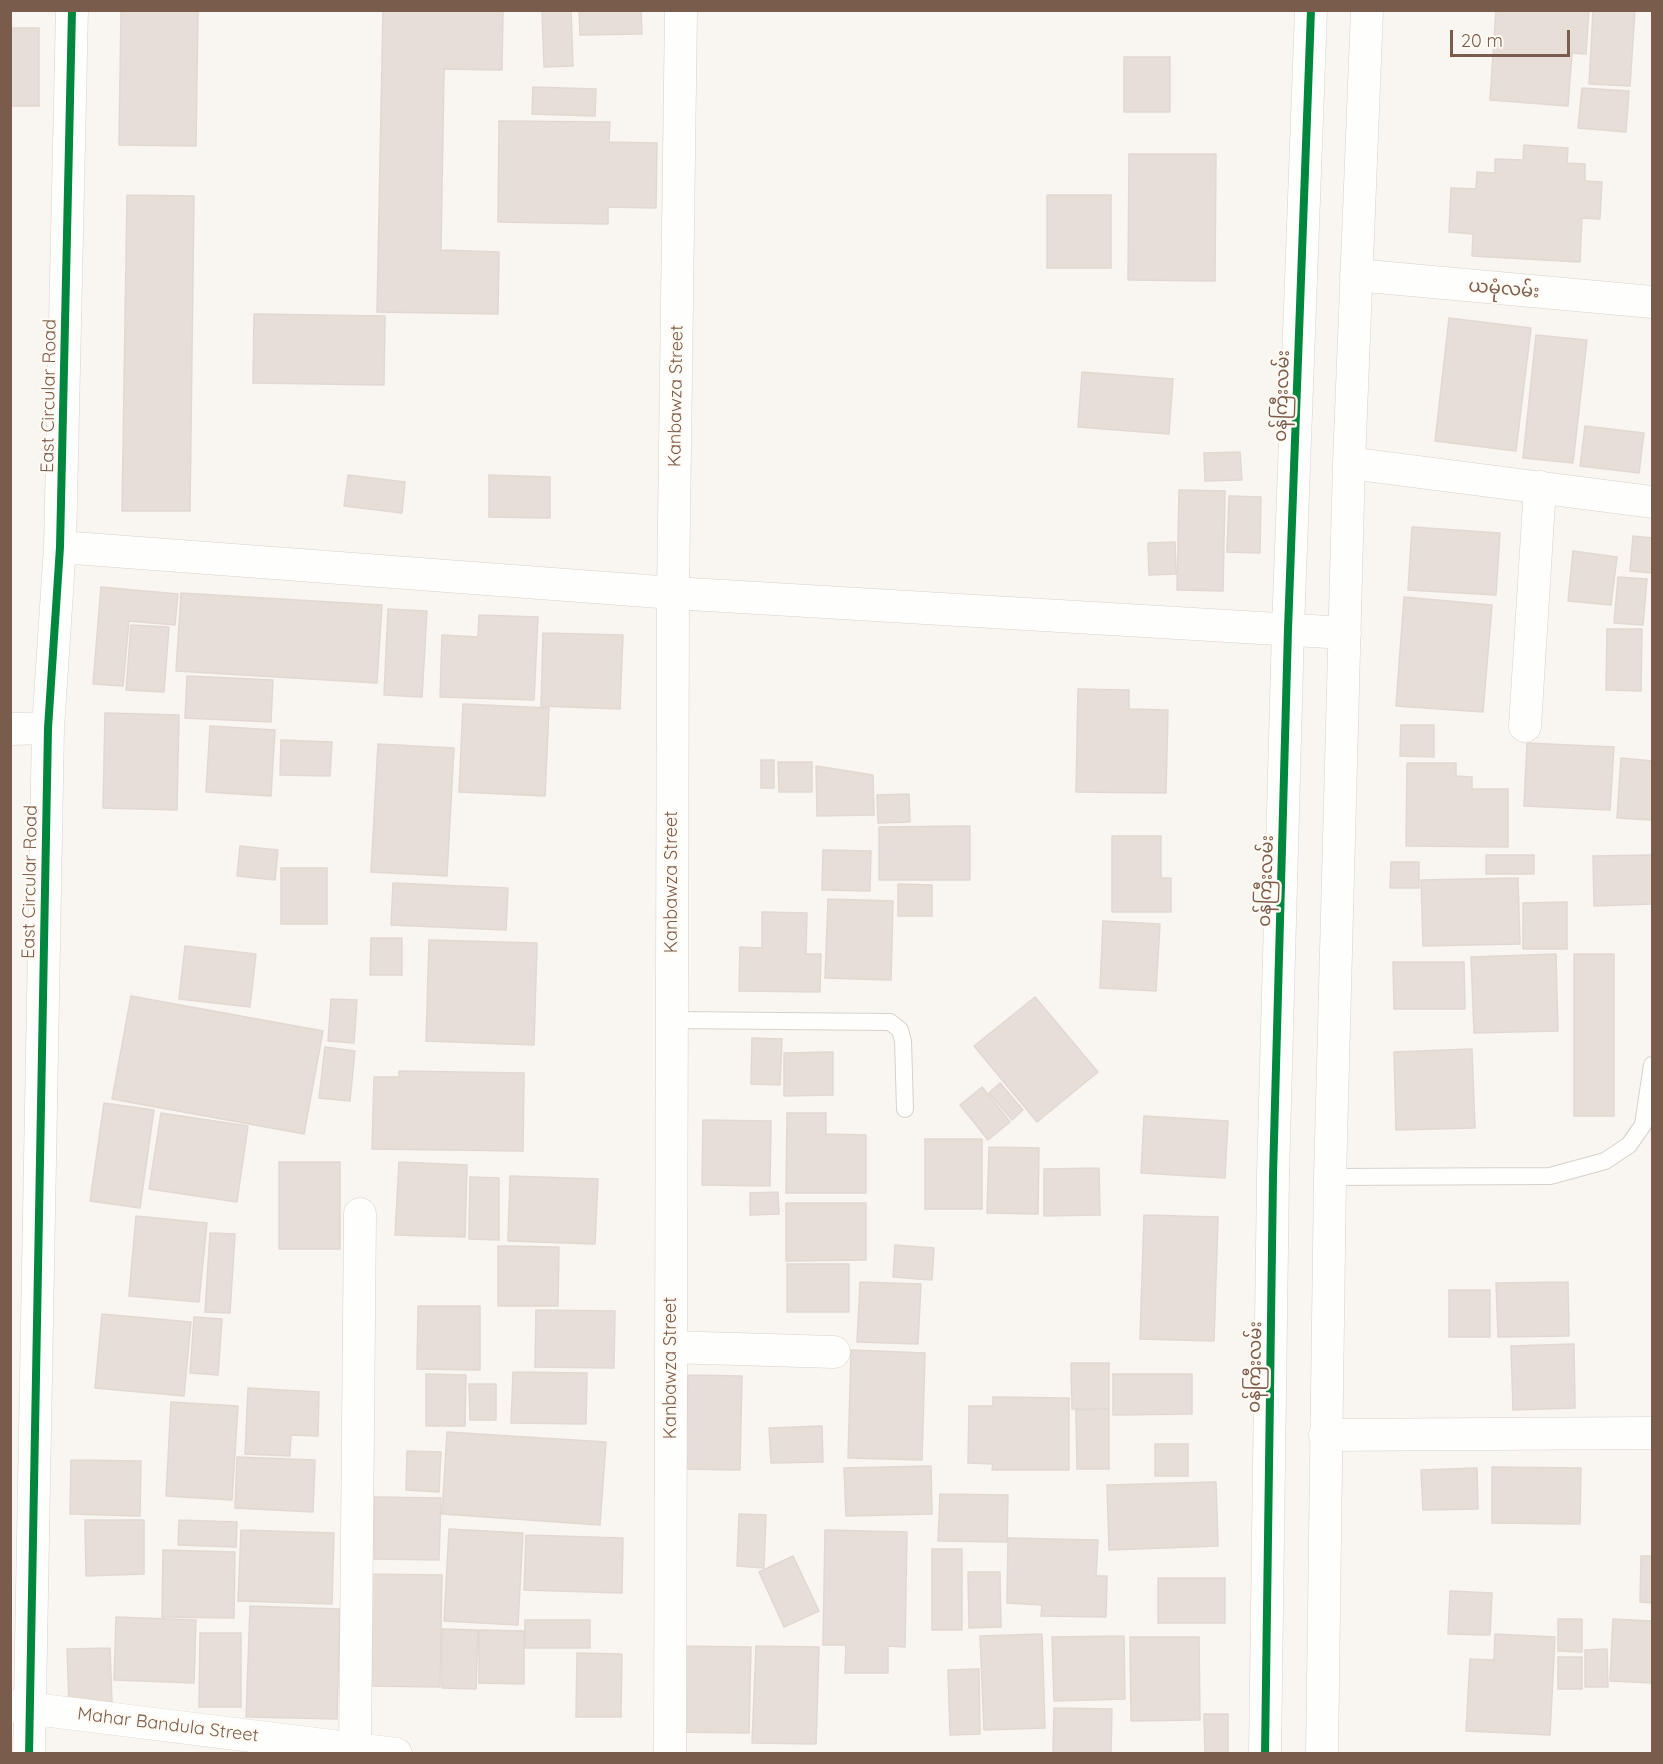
<!DOCTYPE html>
<html>
<head>
<meta charset="utf-8">
<style>
  body { margin:0 }
  #map { position:relative; width:1663px; height:1764px; overflow:hidden; background:#f9f5f0; font-family:Quicksand,sans-serif }
  canvas { display:block }
  .frame { position:absolute; inset:0; border:12px solid #7a5c4d; pointer-events:none }
  .scale { position:absolute; left:1450px; top:30px; width:120px; height:27px; box-sizing:border-box; border:3px solid #7a5c4d; border-top:0; padding-left:8px; font-size:18px; line-height:21px; white-space:nowrap; color:#7a5c4d; -webkit-text-stroke:4px #fffaf3; paint-order:stroke }
</style>
</head>
<body>
<div id="map">
<canvas width="1663" height="1764"></canvas>
<div class="frame"></div>
<div class="scale">20 m</div>
</div>
<script>
const ctx = document.querySelector('canvas').getContext('2d');
ctx.lineJoin = 'round';
function fill(path, color) { ctx.fillStyle = color; ctx.fill(path, 'evenodd'); }
const poly = rows => new Path2D(rows.map(r => 'M' + r).join(''));
function trace(path, color, width, dash) { ctx.strokeStyle = color; ctx.lineWidth = width; ctx.lineCap = dash ? 'butt' : 'round'; ctx.setLineDash(dash || []); ctx.stroke(path); }
function write(font, color, halo, rows, align = 'center') {
  ctx.font = font + ' Quicksand,"Noto Sans Myanmar",sans-serif'; ctx.lineWidth = 4.5; ctx.setLineDash([]); ctx.textBaseline = 'middle'; ctx.strokeStyle = halo; ctx.fillStyle = color; for (const [text, x, y, turn = 0] of rows) {
    ctx.save(); ctx.translate(x, y); ctx.rotate((+turn || 0) * Math.PI / 180); ctx.textAlign = isNaN(turn) ? turn : align; if (halo) ctx.strokeText(text, 0, 0); ctx.fillText(text, 0, 0); ctx.restore();
  }
}
const building = poly([
  [121,10,198,10,196,146,119,145,121,10],
  [383,10,503,11,502,70,444,69,441,250,499,252,498,314,377,312,383,10],
  [542,10,571,10,573,66,544,67,542,10],
  [579,10,641,10,642,34,580,35,579,10],
  [1496,10,1589,10,1586,54,1572,53,1568,106,1490,100,1496,10],
  [1593,10,1635,10,1630,86,1589,84,1593,10],
  [10,28,39,28,39,106,10,106,10,28],
  [1124,57,1170,57,1170,112,1124,112,1124,57],
  [533,87,596,89,595,116,532,114,533,87],
  [1582,88,1629,91,1626,132,1578,128,1582,88],
  [499,121,610,122,609,142,657,143,656,208,608,207,608,224,498,222,499,121],
  [1524,145,1568,148,1567,163,1585,164,1585,181,1602,182,1600,219,1582,218,1580,262,1472,256,1473,234,1449,232,1451,188,1476,189,1477,172,1495,173,1495,159,1523,160,1524,145],
  [1129,154,1216,154,1215,281,1128,280,1129,154],
  [127,195,194,196,190,511,122,511,127,195],
  [1047,195,1111,195,1111,268,1047,268,1047,195],
  [254,314,385,316,384,385,253,383,254,314],
  [1449,318,1531,328,1516,451,1435,441,1449,318],
  [1536,335,1587,340,1573,463,1523,458,1536,335],
  [1082,372,1173,379,1169,434,1078,427,1082,372],
  [1585,426,1644,433,1639,473,1580,466,1585,426],
  [1240,452,1242,480,1205,481,1204,453,1240,452],
  [348,475,405,482,402,513,344,506,348,475],
  [489,475,550,477,550,518,489,517,489,475],
  [1179,490,1225,491,1223,591,1177,590,1179,490],
  [1229,496,1261,497,1260,553,1227,552,1229,496],
  [1412,527,1500,533,1496,595,1408,590,1412,527],
  [1633,536,1652,538,1652,573,1630,571,1633,536],
  [1175,542,1176,574,1149,575,1148,543,1175,542],
  [1573,551,1617,557,1611,605,1568,601,1573,551],
  [1618,577,1647,579,1643,625,1614,623,1618,577],
  [101,587,178,594,175,625,129,621,123,686,93,684,101,587],
  [181,593,382,605,377,683,176,671,181,593],
  [1404,597,1492,605,1483,712,1396,706,1404,597],
  [388,609,427,611,422,697,384,695,388,609],
  [479,615,538,617,534,700,440,697,442,635,478,637,479,615],
  [131,625,169,627,164,692,126,690,131,625],
  [1607,629,1642,629,1641,691,1606,690,1607,629],
  [543,633,623,635,620,709,541,706,543,633],
  [187,676,273,680,271,722,185,718,187,676],
  [1078,689,1129,690,1129,709,1168,710,1166,793,1076,792,1078,689],
  [463,704,549,708,545,796,459,792,463,704],
  [105,713,179,715,177,810,103,808,105,713],
  [1401,725,1434,725,1434,757,1400,756,1401,725],
  [210,726,275,730,271,796,206,792,210,726],
  [281,740,332,742,330,776,280,775,281,740],
  [1527,743,1614,747,1610,810,1524,806,1527,743],
  [378,744,454,748,447,876,371,872,378,744],
  [1621,758,1652,761,1652,820,1617,818,1621,758],
  [761,760,774,760,774,788,761,788,761,760],
  [778,762,812,762,812,792,779,792,778,762],
  [1407,763,1456,763,1456,776,1472,777,1472,789,1508,789,1508,847,1406,846,1407,763],
  [816,766,873,775,874,815,817,816,816,766],
  [909,794,910,822,878,823,877,795,909,794],
  [970,826,970,880,879,880,879,827,970,826],
  [1112,836,1161,836,1161,878,1171,878,1171,912,1112,912,1112,836],
  [240,846,278,850,275,880,237,876,240,846],
  [823,850,871,851,870,891,822,890,823,850],
  [1486,855,1534,855,1534,874,1486,874,1486,855],
  [1652,855,1652,904,1594,906,1593,856,1652,855],
  [1391,862,1419,862,1419,888,1390,888,1391,862],
  [281,868,327,868,327,924,281,924,281,868],
  [1518,878,1520,944,1423,946,1421,880,1518,878],
  [393,883,508,888,506,930,391,925,393,883],
  [898,884,932,885,932,916,898,916,898,884],
  [828,899,893,901,891,980,825,978,828,899],
  [1567,902,1567,949,1523,949,1523,903,1567,902],
  [762,912,807,913,806,954,821,954,820,992,739,991,740,947,762,948,762,912],
  [1103,921,1160,924,1156,991,1100,988,1103,921],
  [371,938,402,938,402,975,370,975,371,938],
  [429,940,537,943,534,1045,426,1041,429,940],
  [185,946,256,954,250,1007,179,999,185,946],
  [1556,954,1558,1031,1474,1033,1471,957,1556,954],
  [1574,954,1614,954,1614,1116,1574,1116,1574,954],
  [1393,962,1464,962,1465,1009,1394,1009,1393,962],
  [131,996,323,1031,304,1134,112,1099,131,996],
  [1035,997,1098,1072,1037,1122,974,1046,1035,997],
  [331,999,357,1000,354,1043,328,1041,331,999],
  [752,1038,782,1039,780,1085,751,1084,752,1038],
  [325,1047,355,1051,350,1101,319,1098,325,1047],
  [1472,1049,1475,1128,1396,1130,1394,1052,1472,1049],
  [833,1052,833,1095,784,1096,784,1053,833,1052],
  [399,1071,524,1073,523,1151,372,1149,374,1077,399,1077,399,1071],
  [1000,1083,1023,1110,1012,1120,989,1093,1000,1083],
  [982,1087,1010,1122,988,1140,960,1105,982,1087],
  [104,1103,154,1110,140,1208,90,1201,104,1103],
  [161,1113,248,1126,237,1202,149,1189,161,1113],
  [787,1113,826,1113,826,1134,866,1135,866,1193,786,1193,787,1113],
  [1144,1116,1228,1121,1225,1178,1141,1173,1144,1116],
  [703,1120,771,1121,770,1186,702,1185,703,1120],
  [925,1139,982,1139,982,1209,925,1209,925,1139],
  [989,1147,1039,1148,1038,1214,987,1213,989,1147],
  [279,1162,340,1162,340,1249,279,1249,279,1162],
  [399,1162,467,1165,465,1237,395,1235,399,1162],
  [1099,1168,1100,1215,1044,1216,1044,1169,1099,1168],
  [510,1176,598,1179,595,1244,508,1241,510,1176],
  [470,1177,499,1178,499,1240,469,1239,470,1177],
  [778,1192,779,1214,750,1215,750,1193,778,1192],
  [786,1203,866,1203,866,1260,786,1261,786,1203],
  [1144,1215,1218,1217,1214,1341,1140,1339,1144,1215],
  [136,1216,207,1223,199,1302,129,1296,136,1216],
  [210,1233,235,1234,230,1313,205,1312,210,1233],
  [895,1245,934,1248,932,1280,893,1277,895,1245],
  [498,1246,559,1247,558,1306,498,1306,498,1246],
  [787,1264,849,1264,849,1312,787,1312,787,1264],
  [860,1282,921,1284,918,1344,857,1342,860,1282],
  [1568,1282,1569,1336,1498,1337,1496,1283,1568,1282],
  [1449,1290,1490,1290,1490,1337,1449,1337,1449,1290],
  [418,1306,480,1306,480,1370,417,1369,418,1306],
  [536,1310,615,1311,614,1368,535,1367,536,1310],
  [102,1314,191,1322,184,1396,95,1388,102,1314],
  [194,1317,222,1319,218,1375,190,1373,194,1317],
  [1574,1344,1575,1408,1513,1410,1511,1346,1574,1344],
  [851,1350,925,1353,922,1460,848,1458,851,1350],
  [1071,1363,1109,1363,1109,1409,1072,1409,1071,1363],
  [513,1372,587,1373,586,1424,511,1423,513,1372],
  [426,1374,466,1375,465,1426,426,1426,426,1374],
  [1113,1374,1192,1374,1192,1414,1113,1415,1113,1374],
  [688,1375,742,1376,740,1470,685,1469,688,1375],
  [469,1384,496,1384,496,1420,470,1420,469,1384],
  [248,1388,319,1392,318,1436,291,1435,290,1456,245,1454,248,1388],
  [993,1397,1069,1398,1069,1470,992,1470,993,1464,968,1463,969,1406,993,1406,993,1397],
  [171,1402,238,1406,232,1500,166,1496,171,1402],
  [1109,1409,1109,1469,1077,1469,1076,1410,1109,1409],
  [822,1426,823,1462,771,1463,769,1428,822,1426],
  [447,1432,606,1442,600,1525,442,1514,447,1432],
  [1155,1444,1188,1444,1188,1476,1155,1476,1155,1444],
  [407,1451,441,1452,439,1492,406,1490,407,1451],
  [237,1457,315,1460,313,1512,235,1508,237,1457],
  [71,1460,141,1461,140,1516,70,1514,71,1460],
  [931,1466,932,1514,846,1516,844,1468,931,1466],
  [1492,1467,1581,1468,1580,1524,1492,1523,1492,1467],
  [1477,1468,1478,1509,1423,1510,1421,1470,1477,1468],
  [1216,1482,1218,1546,1109,1550,1107,1485,1216,1482],
  [940,1494,1008,1495,1007,1542,938,1541,940,1494],
  [374,1497,441,1498,439,1560,374,1559,374,1497],
  [739,1514,766,1515,764,1568,737,1566,739,1514],
  [85,1520,144,1520,144,1574,86,1576,85,1520],
  [179,1520,237,1522,236,1547,178,1545,179,1520],
  [449,1529,523,1533,518,1625,444,1621,449,1529],
  [241,1530,334,1533,332,1604,238,1601,241,1530],
  [825,1530,907,1532,905,1647,888,1646,888,1673,845,1673,846,1645,823,1645,825,1530],
  [526,1535,623,1538,622,1593,524,1590,526,1535],
  [1008,1538,1098,1540,1096,1576,1107,1576,1106,1617,1041,1616,1042,1605,1007,1603,1008,1538],
  [932,1549,962,1549,962,1630,932,1630,932,1549],
  [163,1550,235,1552,234,1618,162,1617,163,1550],
  [793,1556,819,1611,784,1627,759,1572,793,1556],
  [1641,1556,1652,1556,1652,1603,1640,1602,1641,1556],
  [968,1572,1000,1572,1001,1627,969,1628,968,1572],
  [370,1574,442,1575,440,1687,368,1686,370,1574],
  [1158,1578,1225,1578,1225,1623,1158,1623,1158,1578],
  [1450,1591,1492,1593,1490,1635,1448,1634,1450,1591],
  [250,1606,340,1609,337,1719,246,1717,250,1606],
  [116,1617,196,1620,194,1683,114,1680,116,1617],
  [1558,1619,1582,1619,1582,1652,1558,1651,1558,1619],
  [1613,1619,1652,1621,1652,1683,1610,1681,1613,1619],
  [525,1620,590,1620,590,1648,525,1648,525,1620],
  [442,1629,478,1630,476,1689,442,1688,442,1629],
  [479,1630,524,1631,524,1684,479,1683,479,1630],
  [200,1633,241,1633,241,1707,199,1707,200,1633],
  [1042,1634,1045,1728,984,1730,980,1636,1042,1634],
  [1495,1634,1555,1637,1550,1735,1466,1731,1470,1659,1494,1660,1495,1634],
  [1124,1636,1125,1699,1054,1701,1052,1637,1124,1636],
  [1130,1637,1199,1637,1200,1720,1131,1721,1130,1637],
  [675,1646,751,1647,749,1733,673,1732,675,1646],
  [756,1646,819,1647,816,1744,752,1743,756,1646],
  [110,1648,112,1703,69,1704,67,1649,110,1648],
  [1607,1649,1608,1687,1585,1687,1585,1650,1607,1649],
  [577,1653,622,1654,621,1717,576,1717,577,1653],
  [1558,1657,1582,1657,1582,1689,1558,1689,1558,1657],
  [979,1669,980,1734,950,1735,948,1670,979,1669],
  [1054,1708,1112,1709,1111,1754,1053,1754,1054,1708],
  [1204,1714,1228,1714,1228,1754,1205,1754,1204,1714]
]);
const lane = poly([
  [672,1020,890,1022,900,1030,903,1041,905,1109],
  [1330,1177,1550,1176,1605,1161,1629,1145,1643,1125,1652,1065]
]);
const street = poly([
  [1356,275,1652,302],
  [1349,463,1652,502],
  [60,547,673,593,1345,633],
  [1525,726,1540,487],
  [10,729,48,728],
  [671,1347,834,1352],
  [1325,1435,1652,1433],
  [10,1706,396,1754],
  [355,1749,360,1214],
  [29,1754,48,728,60,547,72,10],
  [670,1754,673,593,681,10],
  [1265,1754,1273,1176,1288,629,1311,10],
  [1322,1754,1330,1177,1349,463,1367,10]
]);
const cycleway = poly([
  [29,1754,48,728,60,547,72,10],
  [1265,1754,1273,1176,1288,629,1311,10]
]);
const streetNames = [
  ["ယမုံလမ်း",1504,289,5],
  ["East Circular Road",49,396,-89],
  ["Kanbawza Street",676,396,-89],
  ["ဝန်ကြီးလမ်း",1282,396,-88],
  ["ဝန်ကြီးလမ်း",1266,881,-88],
  ["East Circular Road",30,882,-89],
  ["Kanbawza Street",672,882,-90],
  ["ဝန်ကြီးလမ်း",1255,1367,-89],
  ["Kanbawza Street",671,1368,-90],
  ["Mahar Bandula Street",168,1725,7]
];
fill(building, '#e6ded7');
trace(building, '#e2d8d2', 1.5);
trace(lane, '#d7d1cb', 18);
trace(street, '#d7d1cb', 33);
trace(lane, '#fefefd', 16);
trace(street, '#fefefd', 32);
trace(cycleway, '#00873e', 8);
write('18px', '#7a5c4d', '#fffaf3', streetNames);
</script>
</body>
</html>
